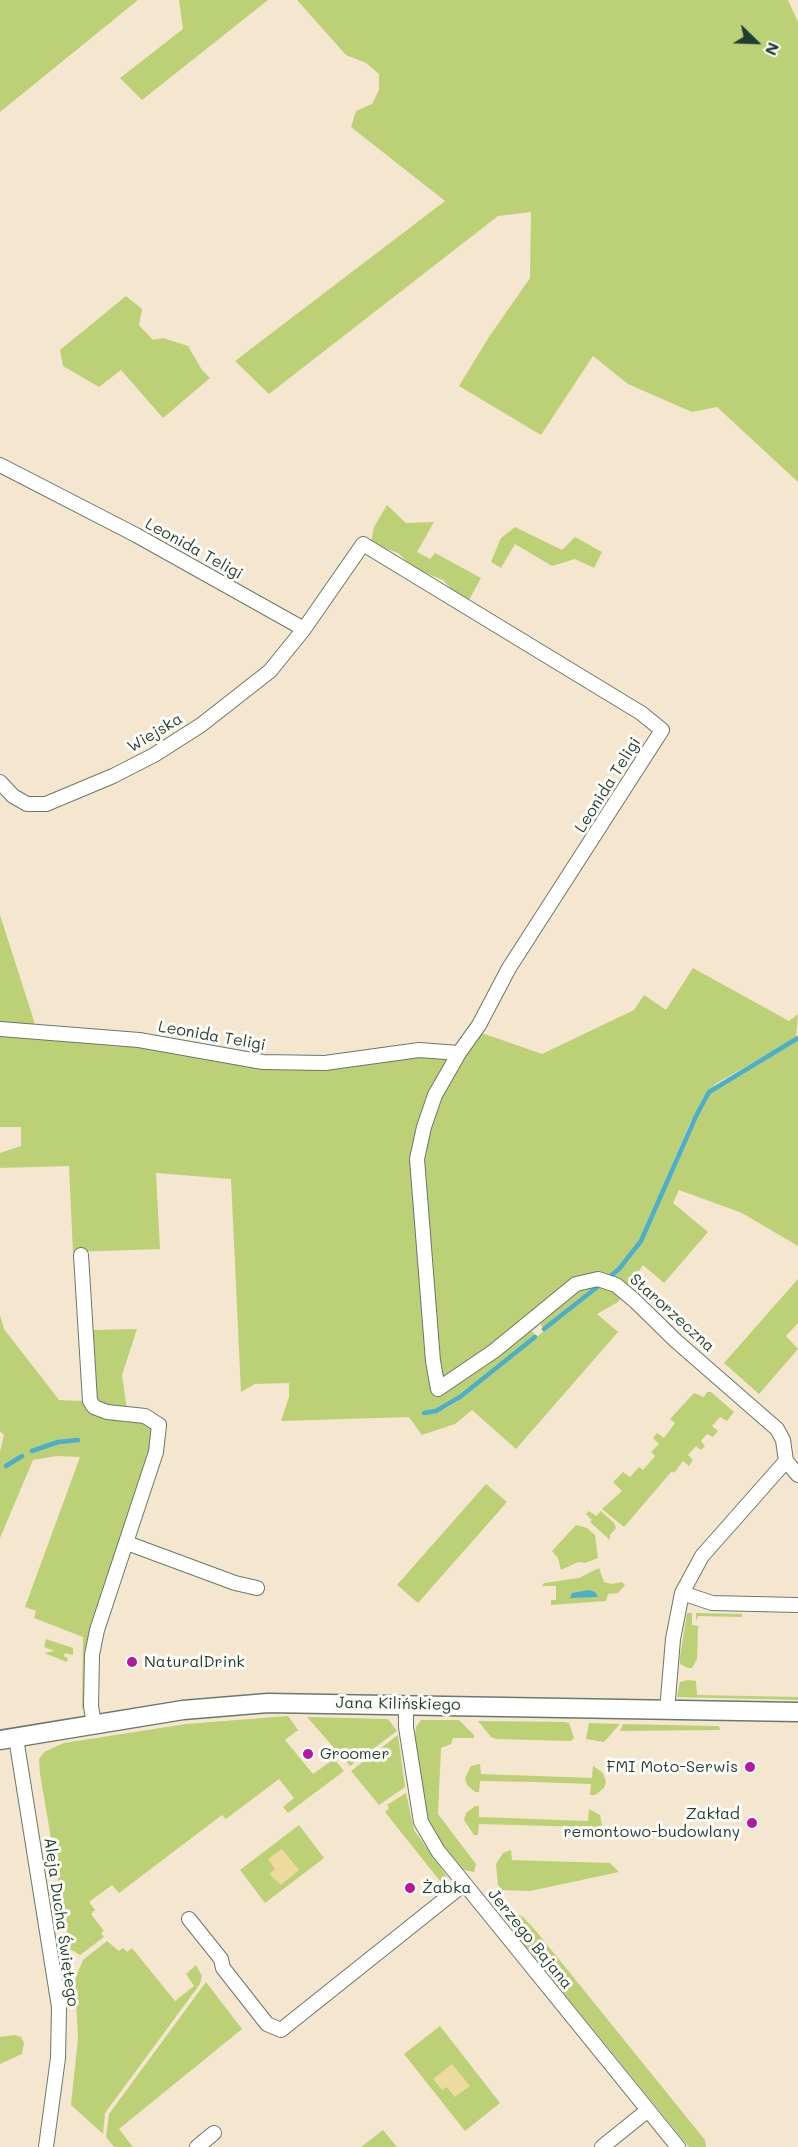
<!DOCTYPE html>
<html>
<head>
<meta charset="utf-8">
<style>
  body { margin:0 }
  #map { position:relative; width:798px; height:2147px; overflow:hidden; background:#f5e6cf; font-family:Mali,sans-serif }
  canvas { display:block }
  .north { position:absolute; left:726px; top:12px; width:60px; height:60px; -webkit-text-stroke:4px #fdfcf7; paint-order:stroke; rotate:113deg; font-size:16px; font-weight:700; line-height:24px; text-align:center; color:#1f3d34 }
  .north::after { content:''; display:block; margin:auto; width:21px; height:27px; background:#1f3d34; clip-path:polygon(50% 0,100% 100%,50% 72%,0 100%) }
</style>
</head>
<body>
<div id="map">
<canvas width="798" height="2147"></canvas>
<div class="north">N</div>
</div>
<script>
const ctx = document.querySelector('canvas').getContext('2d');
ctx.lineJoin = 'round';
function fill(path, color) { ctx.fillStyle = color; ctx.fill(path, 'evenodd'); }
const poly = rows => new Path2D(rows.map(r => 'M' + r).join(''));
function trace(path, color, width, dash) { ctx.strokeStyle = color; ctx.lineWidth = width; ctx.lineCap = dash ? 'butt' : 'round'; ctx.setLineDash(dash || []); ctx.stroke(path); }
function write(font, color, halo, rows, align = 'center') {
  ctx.font = font + ' Mali,sans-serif'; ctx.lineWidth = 6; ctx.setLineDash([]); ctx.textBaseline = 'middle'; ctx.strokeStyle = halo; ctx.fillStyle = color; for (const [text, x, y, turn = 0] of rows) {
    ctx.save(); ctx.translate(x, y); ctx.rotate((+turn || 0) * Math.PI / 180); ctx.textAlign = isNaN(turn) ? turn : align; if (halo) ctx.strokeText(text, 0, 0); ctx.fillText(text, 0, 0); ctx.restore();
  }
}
const green = poly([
  [0,0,138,0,0,112],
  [179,0,268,0,142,100,120,78,183,29],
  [297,0,788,0,798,22,798,482,717,407,692,412,628,384,593,356,541,435,459,386,489,337,530,278,531,212,498,216,269,394,235,361,445,201,351,127,356,111,372,104,379,90,379,74,366,63,346,55],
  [126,296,142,309,139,325,153,340,163,338,188,346,202,370,210,378,163,418,121,370,99,387,63,366,60,350],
  [387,505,406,523,434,522,417,552,430,559,435,553,481,578,469,600,453,591,443,580,414,568,398,553,371,543,374,527],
  [515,527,562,550,575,537,602,552,594,568,575,559,552,566,515,544,501,568,491,562,501,538],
  [0,915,34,1021,37,1039,124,1041,205,1054,366,1063,423,1057,461,1047,479,1032,542,1054,634,1010,644,995,666,1010,693,968,789,1021,798,1014,796,1038,717,1083,707,1092,689,1125,640,1241,617,1269,543,1328,540,1324,532,1331,535,1335,459,1397,439,1408,424,1412,425,1414,445,1409,461,1399,627,1263,643,1241,697,1118,710,1093,798,1040,798,1246,742,1213,679,1190,673,1203,708,1232,664,1283,643,1265,618,1302,597,1314,618,1332,516,1449,472,1410,455,1424,422,1435,409,1417,281,1421,289,1397,289,1383,255,1384,241,1392,231,1179,156,1173,160,1249,73,1252,69,1166,0,1168,0,1153,21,1146,21,1127,0,1127],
  [798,1279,798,1323,786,1336,798,1349,759,1394,724,1363],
  [0,1315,4,1329,59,1400,82,1401,88,1409,135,1420,149,1426,153,1431,153,1440,110,1580,85,1706,82,1709,83,1637,34,1618,36,1611,25,1607,80,1457,57,1456,33,1460,0,1538,0,1452,4,1435,0,1431],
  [137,1329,122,1375,127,1410,100,1403,91,1389,90,1350,94,1330],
  [707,1392,711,1392,734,1412,727,1421,720,1417,712,1426,718,1431,713,1437,707,1434,701,1441,705,1446,701,1450,696,1446,688,1455,693,1460,689,1466,683,1461,674,1473,672,1471,624,1527,602,1509,622,1491,613,1482,623,1472,630,1477,639,1467,643,1470,655,1456,651,1452,659,1444,653,1438,657,1433,664,1438,675,1423,670,1419,694,1393,704,1397],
  [486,1484,507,1502,418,1603,397,1585],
  [589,1511,596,1516,601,1511,614,1523,616,1528,610,1535,610,1540,590,1522,592,1520,586,1514],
  [576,1525,587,1528,595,1535,598,1558,585,1563,578,1562,561,1570,558,1558,552,1551],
  [599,1568,604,1582,611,1584,622,1582,625,1585,618,1593,608,1594,606,1601,551,1605,551,1600,556,1600,556,1586,542,1586,544,1583,579,1578],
  [687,1613,692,1613,692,1625,698,1626,697,1659,692,1668,688,1668,680,1664,680,1657],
  [696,1613,742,1614,742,1617,698,1616,696,1621],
  [46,1639,73,1648,73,1655,65,1653,64,1656,68,1658,67,1662,44,1653,55,1651,44,1647],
  [688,1680,696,1681,697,1695,798,1697,798,1700,677,1697,680,1682],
  [288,1716,298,1730,285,1740,313,1774,334,1759,344,1771,288,1813,283,1807,294,1798,279,1779,226,1819,222,1815,119,1893,112,1885,89,1902,95,1910,91,1914,104,1931,101,1933,104,1937,80,1955,70,1949,40,1774,39,1759,44,1752,64,1743,186,1724],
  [307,1717,388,1719,397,1731,350,1766],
  [421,1720,459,1720,474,1735,474,1738,453,1738,451,1744,441,1748,438,1814,476,1864,474,1872,464,1870,443,1845,431,1826,425,1810,415,1737,416,1727],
  [478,1721,565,1722,569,1723,574,1738,571,1741,497,1739,491,1737],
  [589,1723,620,1724,604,1742,586,1739],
  [623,1724,713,1726,719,1726,720,1730,620,1731],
  [398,1735,405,1787,379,1805,351,1771],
  [480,1764,481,1774,592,1778,593,1766,603,1773,606,1782,604,1788,595,1795,590,1795,591,1784,536,1782,480,1781,479,1792,475,1792,467,1785,465,1778,471,1766],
  [406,1793,414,1830,448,1878,448,1884,444,1886,385,1812,389,1808,387,1805],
  [475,1806,479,1806,479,1817,588,1821,589,1809,600,1815,602,1825,592,1837,587,1838,587,1827,479,1824,478,1835,474,1835,464,1820,466,1813],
  [299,1825,324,1858,265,1903,240,1870],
  [511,1850,512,1860,610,1863,619,1872,530,1891,502,1890,498,1885,496,1864,503,1853],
  [513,1913,523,1917,536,1931,705,2140,706,2147,689,2147,679,2135,509,1926,508,1917],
  [107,1941,119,1951,123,1948,127,1952,132,1948,175,2001,194,1986,186,1974,196,1965,202,1976,200,1984,105,2113,103,2134,71,2105,78,2038,75,1980,83,1960],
  [206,1982,242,2029,119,2129,133,2147,114,2147,106,2137,109,2114],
  [440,2026,500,2103,465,2131,404,2054],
  [15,2035,21,2037,24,2043,22,2054,0,2064,0,2037],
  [383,2130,397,2147,361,2147]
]);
const sand = poly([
  [282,1849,299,1870,281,1885,269,1874,275,1869,268,1859],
  [452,2064,470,2086,455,2097,447,2087,442,2090,433,2079]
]);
const water = poly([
  [589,1590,595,1592,598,1597,570,1598,572,1593]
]);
const stream = poly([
  [607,1279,619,1269,641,1241,696,1116,709,1092,798,1038],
  [544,1329,601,1284],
  [424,1413,436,1411,460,1397,535,1337],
  [32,1451,58,1442,78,1440],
  [6,1466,22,1456]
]);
const minor = poly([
  [0,465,136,535,304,629],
  [0,782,13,796,27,804,46,804,113,776,154,755,201,725,270,671,304,629,363,544,641,713,662,730,509,968,479,1025,459,1053,419,1050,325,1063,263,1062,139,1040,0,1029],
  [459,1053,435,1095,424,1127,417,1159,433,1361,438,1389,494,1351,576,1284,598,1279,616,1285,634,1300,676,1341,777,1429,783,1440,786,1461,702,1556,682,1593,673,1639,667,1711],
  [81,1255,90,1401,94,1407,107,1412,145,1416,159,1425,156,1452,97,1630,92,1655,91,1706,94,1725],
  [786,1461,798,1475],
  [127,1543,235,1583,257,1588],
  [682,1593,712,1603,798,1605],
  [406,1704,406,1727,421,1822,438,1851,678,2147],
  [16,1738,59,2007,58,2058,46,2147],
  [189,1919,221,1959,223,1968,267,2024,281,2030,464,1884],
  [197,2147,214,2133],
  [602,2147,648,2110]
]);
const tertiary = poly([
  [0,1740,183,1710,268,1703,798,1712]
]);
const markers = [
  [132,1662,6,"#b5179e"],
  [308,1754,6,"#b5179e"],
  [750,1767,6,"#b5179e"],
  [752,1823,6,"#b5179e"],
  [410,1888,6,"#b5179e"]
];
const streetNames = [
  ["Leonida Teligi",194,549,29],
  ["Wiejska",155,733,-31],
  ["Leonida Teligi",608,785,-58],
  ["Leonida Teligi",212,1036,10],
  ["Starorzeczna",672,1313,42],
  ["Jana Kilińskiego",398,1704,1],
  ["Aleja Ducha Świętego",61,1922,82],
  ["Jerzego Bajana",530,1939,51]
];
const poiNames = [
  ["NaturalDrink",144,1662],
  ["Groomer",320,1754],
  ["FMI Moto-Serwis",738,1767,"right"],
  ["Zakład",740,1814,"right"],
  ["remontowo-budowlany",740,1832,"right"],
  ["Żabka",422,1888]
];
fill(green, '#bcd175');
fill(sand, '#eeda9e');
fill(water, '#4baecb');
trace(stream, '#4baecb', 4.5);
trace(minor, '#6a786a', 16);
trace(tertiary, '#6a786a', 21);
trace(minor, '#fff', 14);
trace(tertiary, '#fff', 18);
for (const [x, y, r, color] of markers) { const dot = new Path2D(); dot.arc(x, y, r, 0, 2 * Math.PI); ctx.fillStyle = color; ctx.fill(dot); trace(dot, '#fdfcf7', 2); }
write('16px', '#1f3d34', '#fdfcf7', streetNames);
write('16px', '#1f3d34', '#fdfcf7', poiNames, 'left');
</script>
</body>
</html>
